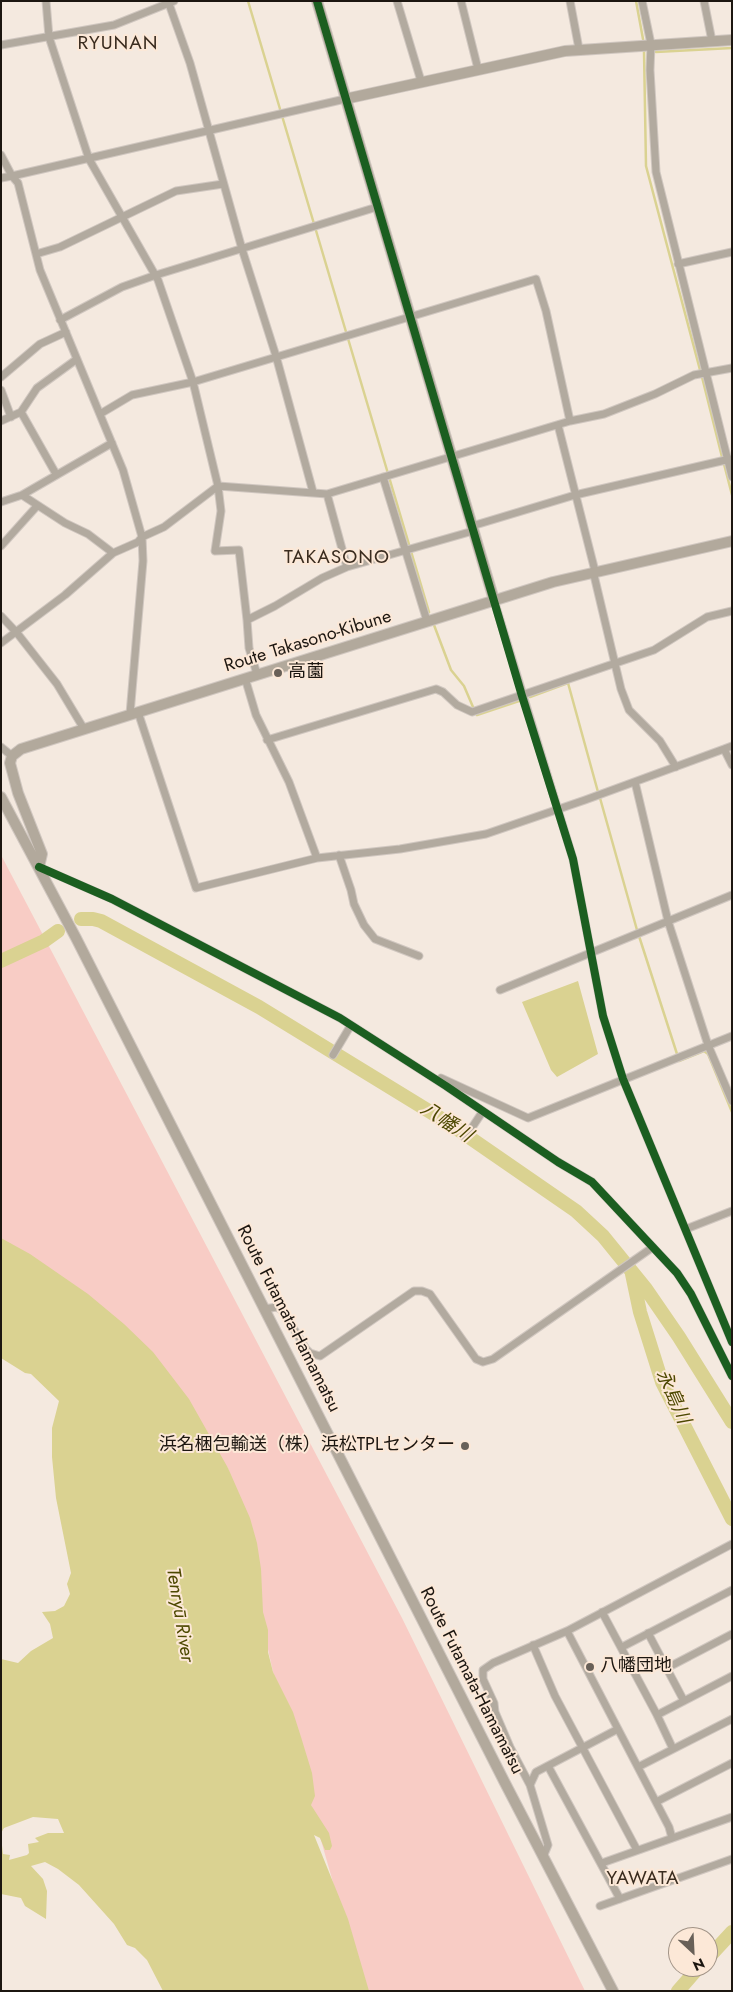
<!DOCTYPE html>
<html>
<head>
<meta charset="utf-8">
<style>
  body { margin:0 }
  #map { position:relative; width:733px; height:1992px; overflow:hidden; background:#f4e9df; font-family:Jost,sans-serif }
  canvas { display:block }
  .frame { position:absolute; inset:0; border:2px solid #1c1610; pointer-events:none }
  .north { position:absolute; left:668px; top:1927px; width:50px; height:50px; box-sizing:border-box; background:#fce8d7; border:1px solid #a29487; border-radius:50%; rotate:155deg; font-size:14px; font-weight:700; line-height:20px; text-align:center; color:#1c1610 }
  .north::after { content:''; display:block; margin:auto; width:18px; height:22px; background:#686058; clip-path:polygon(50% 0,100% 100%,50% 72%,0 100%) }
</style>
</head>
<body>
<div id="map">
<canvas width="733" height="1992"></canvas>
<div class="frame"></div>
<div class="north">N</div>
</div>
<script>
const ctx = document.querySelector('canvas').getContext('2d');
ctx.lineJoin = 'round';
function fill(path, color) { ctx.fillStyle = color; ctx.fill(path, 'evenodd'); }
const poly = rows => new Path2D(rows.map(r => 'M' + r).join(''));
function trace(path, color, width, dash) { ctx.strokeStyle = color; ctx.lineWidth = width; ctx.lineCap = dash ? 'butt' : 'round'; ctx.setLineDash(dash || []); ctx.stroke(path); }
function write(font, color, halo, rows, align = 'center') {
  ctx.font = font + ' Jost,"Noto Sans JP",sans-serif'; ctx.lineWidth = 4; ctx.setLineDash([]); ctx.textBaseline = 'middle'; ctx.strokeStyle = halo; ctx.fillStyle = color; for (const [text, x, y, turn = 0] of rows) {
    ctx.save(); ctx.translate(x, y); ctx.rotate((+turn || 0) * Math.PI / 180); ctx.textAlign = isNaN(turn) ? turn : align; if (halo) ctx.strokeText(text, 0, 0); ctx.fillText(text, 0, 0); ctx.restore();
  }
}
const green = poly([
  [1,855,402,1618,585,1991,364,1991,273,1672,228,1468,1,1241]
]);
const water = poly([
  [578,981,598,1054,557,1077,551,1070,522,1002],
  [1,1238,30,1254,88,1294,124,1324,153,1352,189,1399,228,1468,250,1518,257,1543,261,1569,263,1612,268,1630,268,1652,273,1672,293,1712,301,1737,312,1773,315,1796,311,1805,329,1833,332,1846,330,1850,325,1850,320,1838,314,1835,348,1919,369,1991,163,1991,147,1960,135,1948,127,1945,114,1924,79,1885,58,1869,45,1862,31,1866,43,1879,47,1891,46,1919,25,1906,21,1898,1,1894,1,1837,3,1854,10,1855,9,1860,27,1855,29,1853,28,1844,39,1842,35,1838,48,1833,64,1833,58,1819,33,1817,4,1828,1,1833,1,1659,18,1663,31,1651,53,1638,50,1624,42,1612,55,1611,64,1606,70,1594,67,1584,71,1573,56,1498,52,1457,52,1428,59,1401,31,1374,25,1373,1,1358]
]);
const stream = poly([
  [248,1,429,612],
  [636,1,643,39],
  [644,51,646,166,700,370],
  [656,52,732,48],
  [702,377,722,457],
  [724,464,732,495],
  [434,625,451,670,464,686,473,707],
  [530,697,568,683,598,792],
  [477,715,519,701],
  [600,798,637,930],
  [639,936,677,1054],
  [679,1061,704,1051,708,1054,732,1112]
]);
const river = poly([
  [81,919,93,919,101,921,259,1007,450,1124,576,1211,603,1236,646,1289,679,1337,732,1422],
  [1,961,44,941,58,931],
  [632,1274,640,1312,662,1382,732,1519],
  [708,1958,732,1932],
  [678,1991,699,1967]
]);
const street = poly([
  [46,1,49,37,89,159,158,280,193,382,218,486,221,511,215,551,239,550,247,620],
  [168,1,190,63,242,249,276,356,313,492],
  [397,1,421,81],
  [461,1,478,69],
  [570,1,579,49],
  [642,1,651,44,650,70,656,172,732,477],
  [704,1,712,41],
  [1,45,114,25,174,1],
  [1,155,12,176,345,99],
  [1,178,12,176,18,183,40,270,123,470,142,537,143,561,130,714],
  [36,254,60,247,176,191,223,184],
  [678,264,732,252],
  [60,320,122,287,156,275,377,207],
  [1,377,40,344,66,332],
  [1,390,11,417],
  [21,412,56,474],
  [100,414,132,395,193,382,536,279,546,311,570,421],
  [1,421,21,412,37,388,77,359],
  [558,425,595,571],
  [383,477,427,621],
  [327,494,347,567],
  [22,495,65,523,88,534,113,553,138,542,142,537,164,527,218,486,327,494,570,421,604,414,655,394,694,375,732,368],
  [1,502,22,495,112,443],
  [472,526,575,495,730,459],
  [1,546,37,506],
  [593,571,621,689,629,710,660,741,676,767],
  [494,600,573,859,603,1016,623,1079,732,1342],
  [1,616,17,633,57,684,84,729],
  [1,643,65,595,113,553],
  [257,674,249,648,247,620,275,606,322,578,347,567,473,531],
  [245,678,256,715,289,782,317,858],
  [138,712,196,888,317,858,400,849,486,834,585,800,724,749,732,765],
  [267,740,436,689,443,692,457,705,472,712,654,650,707,617,732,611],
  [1,747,12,756],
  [724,749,732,746],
  [635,782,668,921,708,1045,732,1101],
  [339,855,351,890,354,904,364,925,375,939,419,956],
  [39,867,112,899,340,1018,446,1086,558,1162,592,1182,677,1273,691,1294,732,1376],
  [500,990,732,895],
  [333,1055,351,1025],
  [441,1078,528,1118,732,1036],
  [465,1138,483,1111],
  [686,1229,732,1211],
  [264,1309,277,1307,283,1311,306,1349,310,1353,320,1356,414,1291,422,1291,430,1294,476,1359,483,1362,493,1359,653,1247],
  [602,1612,657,1715,732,1676],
  [567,1631,669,1827,672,1838],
  [648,1633,684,1701],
  [533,1645,555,1696,637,1850],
  [622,1647,732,1590],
  [667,1668,732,1634],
  [657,1715,673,1749],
  [548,1766,620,1899],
  [638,1767,732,1719],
  [530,1785,536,1772,618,1729],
  [656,1802,732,1763],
  [543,1857,548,1845,530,1785,510,1747,495,1712,494,1703,483,1679,483,1670,493,1663,567,1631,732,1544],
  [602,1863,732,1817],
  [600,1906,732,1859]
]);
const secondary = poly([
  [317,1,494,600],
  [345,99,565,51,732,40],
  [1,797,76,938,505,1783,613,1991],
  [39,867,42,854,18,793,10,763,12,756,21,749,553,582,732,541]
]);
const cycleway = poly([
  [317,1,522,696,573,859,603,1016,623,1079,732,1342],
  [39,867,112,899,340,1018,446,1086,558,1162,592,1182,677,1273,691,1294,732,1376]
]);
const markers = [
  [278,673,5,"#686058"],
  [465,1446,5,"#686058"],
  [590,1667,5,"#686058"]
];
const streetNames = [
  ["Route Takasono-Kibune",308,642,-17],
  ["Route Futamata-Hamamatsu",288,1319,63],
  ["Route Futamata-Hamamatsu",471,1681,63]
];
const poiNames = [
  ["高薗",288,673],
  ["浜名梱包輸送（株）浜松TPLセンター",455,1446,"right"],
  ["八幡団地",600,1667]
];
const neighbourhoodNames = [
  ["RYUNAN",118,44],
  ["TAKASONO",337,558],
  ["YAWATA",643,1879]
];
const waterNames = [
  ["八幡川",446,1123,33],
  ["永島川",672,1397,66],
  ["Tenryū River",179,1615,81]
];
fill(green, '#f8ccc5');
fill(water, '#dad291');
trace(stream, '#dad291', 2.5);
trace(river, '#dad291', 14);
trace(street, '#d0c7c0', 9);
trace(secondary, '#d0c7c0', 12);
trace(street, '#b2aa9f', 7);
trace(secondary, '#b2a99c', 10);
trace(cycleway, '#1b5e20', 8);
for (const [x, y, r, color] of markers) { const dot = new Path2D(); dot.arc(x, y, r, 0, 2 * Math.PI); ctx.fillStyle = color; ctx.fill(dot); trace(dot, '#fce8d7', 2); }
write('18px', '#1c1610', '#fce8d7', streetNames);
write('18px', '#1c1610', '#fce8d7', poiNames, 'left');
ctx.letterSpacing = '1px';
write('19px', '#3a2c1f', '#fce8d7', neighbourhoodNames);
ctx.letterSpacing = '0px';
write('italic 19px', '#4d4800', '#fce8d7', waterNames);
</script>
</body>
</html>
